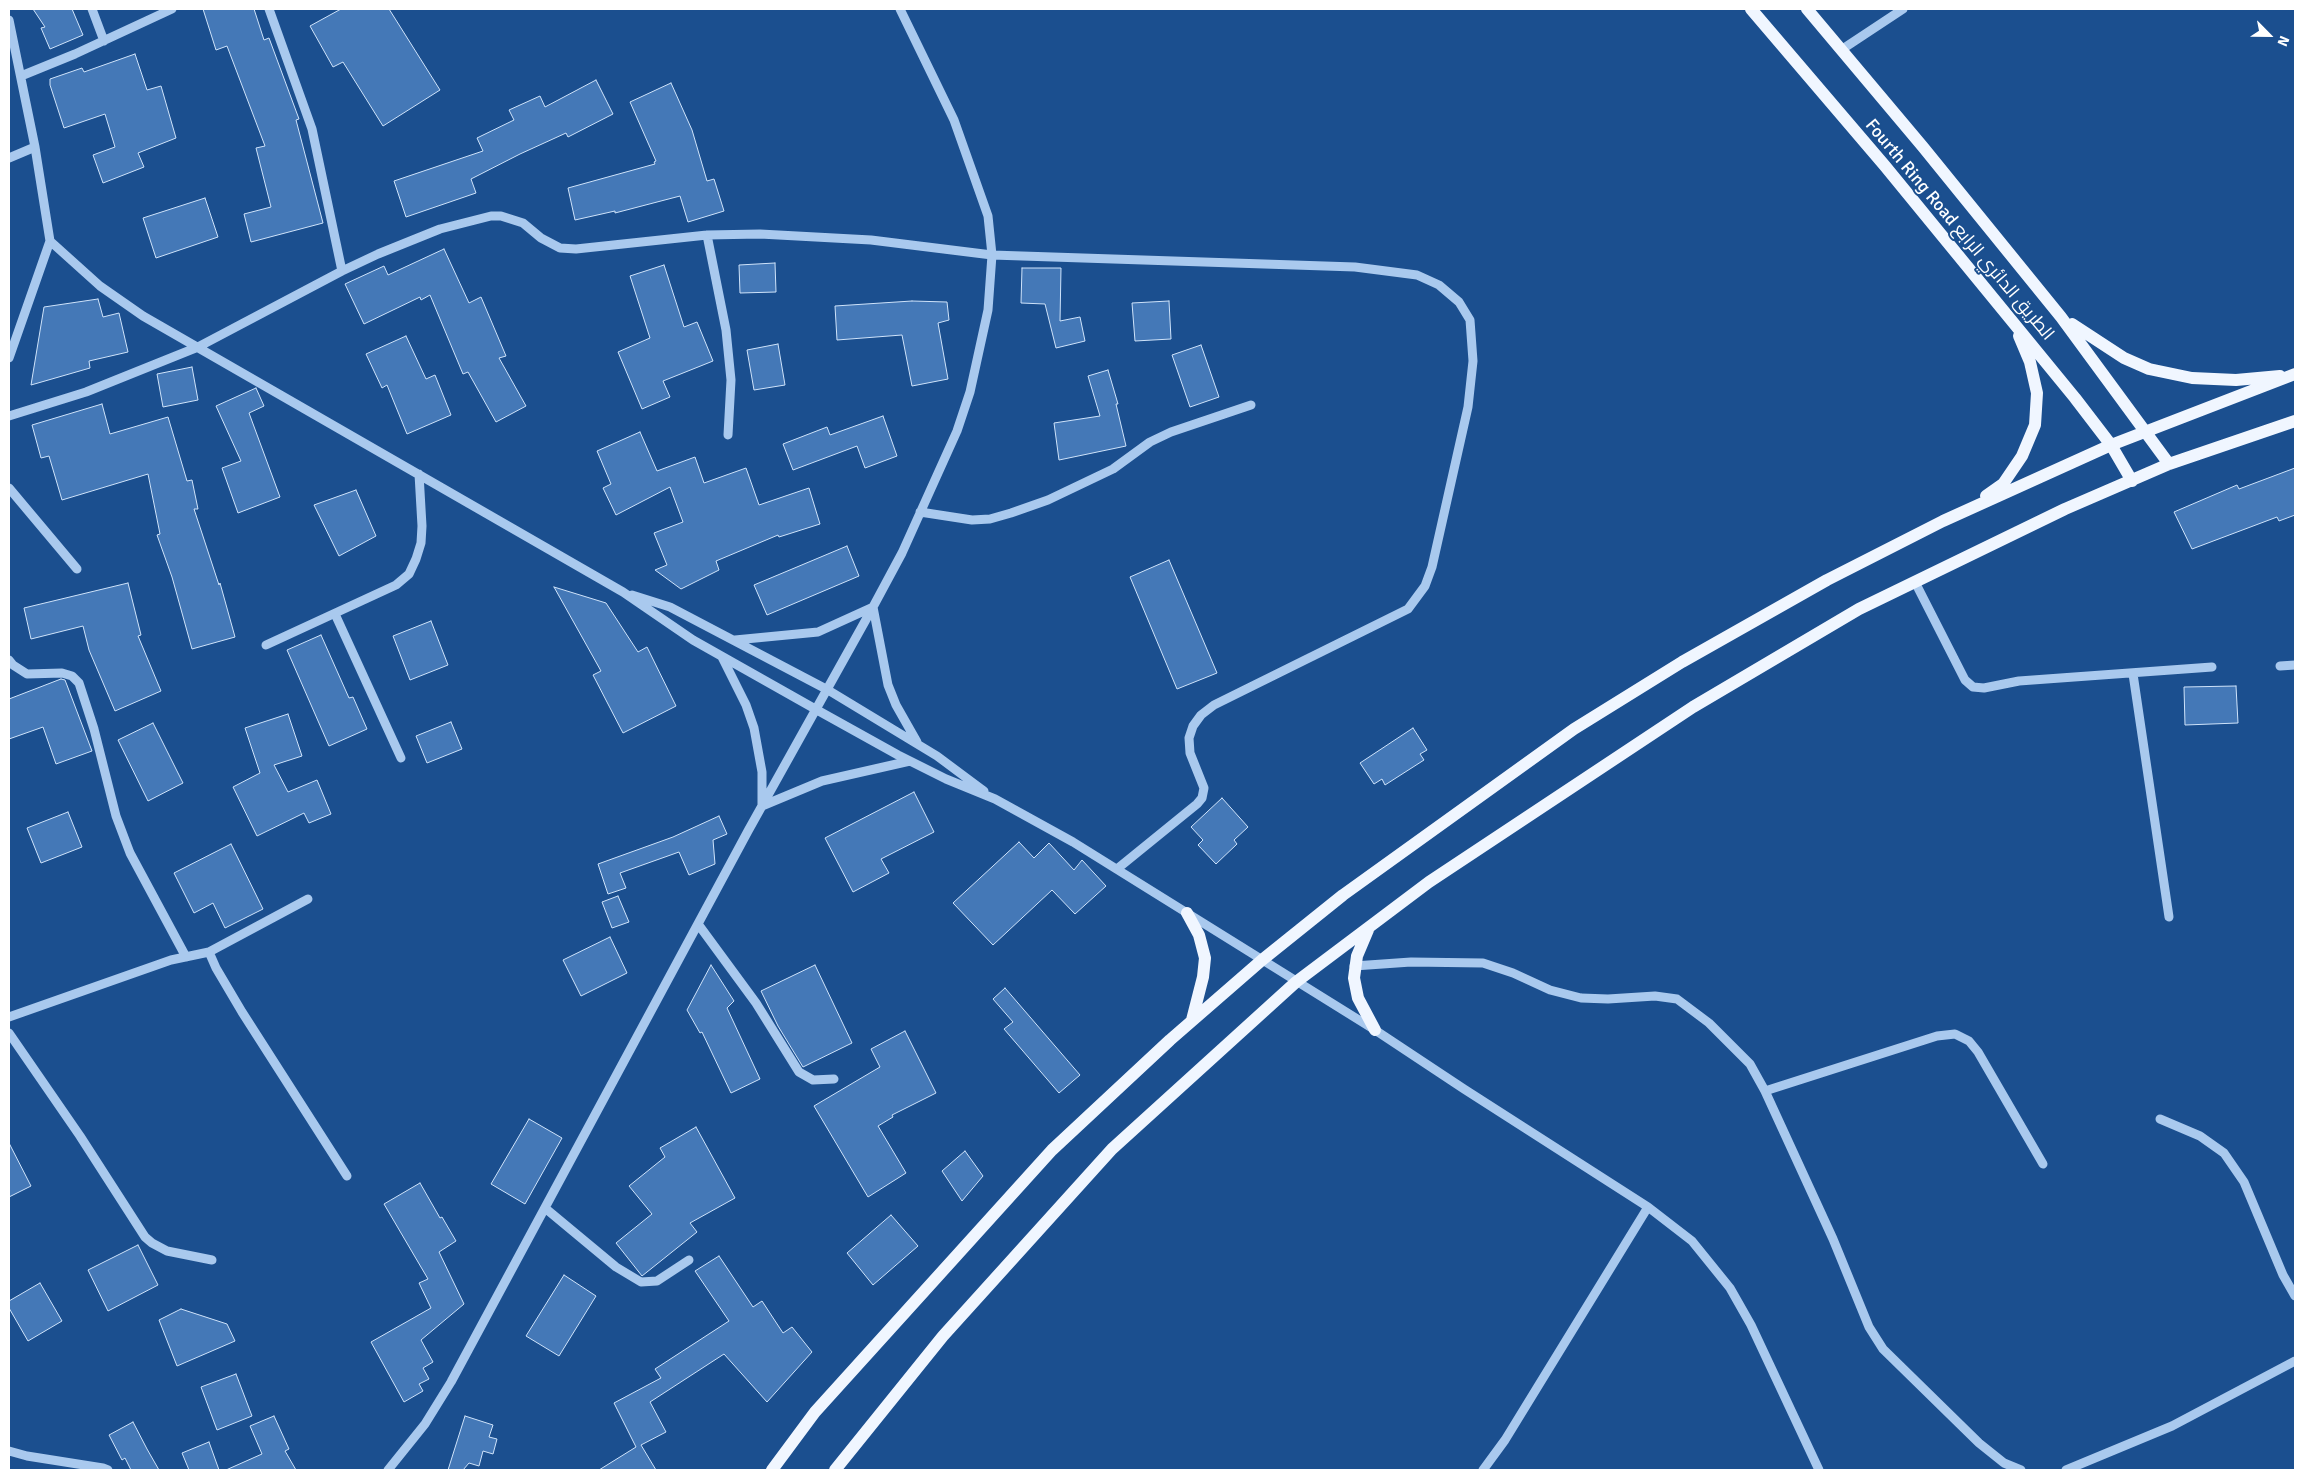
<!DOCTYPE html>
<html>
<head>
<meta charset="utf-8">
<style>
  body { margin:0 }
  #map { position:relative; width:2304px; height:1479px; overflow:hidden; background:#1b4f8f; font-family:Signika,sans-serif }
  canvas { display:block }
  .frame { position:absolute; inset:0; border:10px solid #fff; pointer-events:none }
  .north { position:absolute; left:2244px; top:10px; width:50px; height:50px; -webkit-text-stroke:4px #1b4f8f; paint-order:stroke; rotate:113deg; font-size:14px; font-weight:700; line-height:20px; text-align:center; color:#fff }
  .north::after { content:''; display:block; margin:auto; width:18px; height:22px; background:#fff; clip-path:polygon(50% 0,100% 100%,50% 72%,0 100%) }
</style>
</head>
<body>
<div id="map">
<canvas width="2304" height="1479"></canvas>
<div class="frame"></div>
<div class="north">N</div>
</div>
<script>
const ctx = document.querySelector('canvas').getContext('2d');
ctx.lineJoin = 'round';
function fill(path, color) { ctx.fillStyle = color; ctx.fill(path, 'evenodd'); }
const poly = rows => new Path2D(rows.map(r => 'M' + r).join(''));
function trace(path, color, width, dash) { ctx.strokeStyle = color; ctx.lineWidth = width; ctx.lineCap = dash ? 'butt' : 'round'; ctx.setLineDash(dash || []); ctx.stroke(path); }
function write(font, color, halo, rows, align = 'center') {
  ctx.font = font + ' Signika,Cairo,sans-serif'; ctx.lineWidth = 4; ctx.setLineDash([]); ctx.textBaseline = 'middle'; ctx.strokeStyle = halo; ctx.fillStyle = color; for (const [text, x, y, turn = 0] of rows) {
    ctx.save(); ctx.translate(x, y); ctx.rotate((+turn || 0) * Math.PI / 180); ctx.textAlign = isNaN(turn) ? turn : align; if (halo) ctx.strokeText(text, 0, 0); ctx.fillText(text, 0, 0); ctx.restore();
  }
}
const building = poly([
  [33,9,72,9,83,35,50,49,41,28,45,27,33,9],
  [203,9,254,9,264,40,269,38,299,119,296,120,323,223,251,242,244,214,271,207,256,148,265,146,227,46,216,50,203,9],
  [341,9,389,9,440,90,383,126,343,62,333,67,310,26,341,9],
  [135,54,147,90,161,86,176,138,138,153,144,167,103,183,93,155,115,147,105,114,64,128,50,85,50,79,82,68,84,72,135,54],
  [596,80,613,114,568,137,566,133,520,154,471,179,476,193,406,217,394,181,483,151,477,138,514,120,509,110,540,96,545,107,596,80],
  [671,83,692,130,707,181,714,179,724,211,688,222,680,196,615,213,615,211,575,220,568,188,655,164,654,162,656,161,630,102,671,83],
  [205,198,218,237,156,258,143,218,205,198],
  [444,249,469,303,481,297,506,356,499,358,526,406,496,422,468,372,463,374,430,295,421,300,420,297,364,324,345,284,384,266,388,275,444,249],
  [775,263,776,292,740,293,739,265,775,263],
  [664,265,684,327,697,322,713,361,663,381,670,397,642,409,618,352,650,338,630,276,664,265],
  [1022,268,1061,268,1060,321,1080,317,1085,341,1056,348,1045,304,1021,303,1022,268],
  [98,299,103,317,119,313,128,352,89,361,90,368,31,385,44,307,98,299],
  [912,301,947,302,949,320,938,323,948,379,912,386,902,335,837,340,835,306,912,301],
  [1169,301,1171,339,1135,341,1132,303,1169,301],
  [406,336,426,379,435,375,451,415,407,434,387,385,382,388,366,354,406,336],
  [778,344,785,385,754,390,747,350,778,344],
  [1201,345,1219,397,1190,407,1172,355,1201,345],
  [192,367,198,400,163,407,157,374,192,367],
  [1108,370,1118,404,1116,404,1126,446,1059,460,1054,423,1100,416,1088,376,1108,370],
  [256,388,264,406,249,413,280,497,238,513,222,468,241,461,216,406,256,388],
  [102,404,110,434,168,417,187,481,192,480,198,509,194,509,219,585,220,583,235,637,192,649,172,577,157,535,160,534,148,474,62,500,49,456,41,458,32,425,102,404],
  [883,416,897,456,865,468,857,446,793,470,783,444,827,427,830,435,883,416],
  [640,432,657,471,695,457,704,483,746,468,759,505,809,488,820,524,779,537,778,535,716,561,719,570,681,589,655,570,667,565,654,533,683,522,670,487,616,515,603,488,611,484,597,451,640,432],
  [2295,468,2295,515,2279,521,2277,517,2192,549,2174,512,2237,485,2239,489,2295,468],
  [356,490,376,536,339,556,314,505,356,490],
  [847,546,859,576,767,615,754,585,847,546],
  [1169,560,1217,673,1177,689,1130,577,1169,560],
  [128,583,141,635,138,636,161,691,115,711,89,650,83,626,31,639,24,608,128,583],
  [554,587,606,603,638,652,647,647,676,706,623,733,593,675,601,671,554,587],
  [431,621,448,665,410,680,393,636,431,621],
  [321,635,349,698,353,697,367,729,329,746,287,650,321,635],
  [61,679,65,680,92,751,56,764,43,727,9,739,9,699,61,679],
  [2236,686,2238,723,2185,725,2184,687,2236,686],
  [288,714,302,756,274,765,288,792,317,780,331,814,309,823,304,813,257,836,233,787,260,773,245,728,288,714],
  [451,722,462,749,427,763,416,736,451,722],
  [153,723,183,783,148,801,118,740,153,723],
  [1413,728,1427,750,1420,754,1424,760,1385,785,1382,779,1374,784,1360,763,1413,728],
  [914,792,934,832,881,859,889,873,853,892,825,838,914,792],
  [1222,798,1248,827,1234,840,1237,844,1216,864,1198,845,1203,840,1191,827,1222,798],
  [68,812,82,847,41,863,27,828,68,812],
  [719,816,727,834,713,840,715,864,689,875,679,852,620,873,626,888,608,894,598,864,673,837,719,816],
  [1019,842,1034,858,1049,843,1074,870,1082,860,1106,886,1075,914,1052,890,993,945,953,903,1019,842],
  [231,844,263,909,225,928,213,903,194,913,174,873,231,844],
  [618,896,629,922,612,928,602,902,618,896],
  [610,937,627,973,581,996,563,960,610,937],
  [711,965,734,1001,727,1008,760,1079,731,1093,702,1032,700,1033,687,1010,711,965],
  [815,965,852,1043,803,1067,778,1026,761,991,815,965],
  [1005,988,1080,1075,1059,1093,1004,1029,1013,1022,993,999,1005,988],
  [905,1031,936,1093,892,1115,893,1117,878,1126,906,1173,868,1197,814,1106,880,1067,871,1049,905,1031],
  [529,1119,562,1138,525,1204,491,1184,529,1119],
  [696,1127,735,1198,690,1223,697,1232,642,1276,616,1243,652,1214,629,1186,665,1157,660,1148,696,1127],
  [9,1143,31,1186,9,1197,9,1143],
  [965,1151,983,1176,962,1201,942,1171,965,1151],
  [420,1183,440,1218,442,1217,456,1241,439,1252,464,1304,421,1340,433,1362,423,1368,429,1379,419,1384,423,1391,404,1402,371,1342,431,1308,419,1283,428,1279,384,1204,420,1183],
  [891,1215,918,1246,873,1285,847,1253,891,1215],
  [138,1245,158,1285,108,1311,88,1270,138,1245],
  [719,1256,753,1307,762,1301,783,1333,792,1327,812,1352,767,1402,724,1354,650,1402,666,1432,641,1445,656,1470,599,1470,636,1447,614,1403,661,1378,655,1369,729,1321,695,1271,719,1256],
  [564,1275,596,1296,559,1356,526,1336,564,1275],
  [40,1283,62,1321,28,1341,9,1308,9,1301,40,1283],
  [181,1309,227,1324,235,1341,177,1366,159,1320,181,1309],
  [236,1374,252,1416,217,1430,201,1387,236,1374],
  [274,1416,289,1449,285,1451,296,1470,226,1470,262,1454,250,1426,274,1416],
  [465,1416,493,1425,489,1437,497,1439,493,1454,483,1451,479,1466,469,1463,463,1470,448,1470,465,1416],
  [133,1422,147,1449,159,1470,131,1470,125,1458,122,1460,109,1435,133,1422],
  [209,1442,219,1470,189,1470,182,1453,209,1442]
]);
const minor = poly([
  [92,9,104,41],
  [269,9,312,129,342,271],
  [9,20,35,147,50,241,9,358],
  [1841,50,1903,9],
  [21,76,75,54,172,9],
  [9,158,35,147],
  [707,235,726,330,731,380,728,435],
  [50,241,100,286,143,316,623,592,693,640,817,710,898,755,946,779,995,799,1073,842,1375,1030,1464,1089,1648,1207,1692,1241,1730,1288,1751,1325,1819,1470],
  [9,416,86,392,198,347,342,271,378,254,440,229,491,216,501,216,523,223,541,238,560,248,576,249,707,235,760,234,871,240,992,255,1355,267,1417,275,1439,285,1459,302,1470,320,1473,361,1468,407,1432,567,1425,586,1408,609,1214,705,1201,715,1193,726,1189,738,1190,753,1204,788,1202,798,1197,804,1117,869],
  [9,488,77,569],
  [920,512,972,520,990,519,1011,513,1048,500,1113,469,1150,442,1171,432,1251,405],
  [1915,582,1965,680,1973,687,1984,688,2019,681,2212,667],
  [632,595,670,607,828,690,937,756,984,791],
  [335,614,401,758],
  [735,640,818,632,873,607,888,685,896,705,917,742],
  [266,645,396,585,409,574,416,559,421,543,422,526,419,474],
  [722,657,746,705,754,728,762,772,762,806,822,781,910,761],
  [9,660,13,665,27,674,62,673,72,676,79,683,94,729,116,816,130,853,186,957],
  [2280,666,2295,665],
  [2133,674,2169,917],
  [698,924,756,1003,799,1072,813,1080,834,1079],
  [209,952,308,899],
  [1354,966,1411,962,1483,963,1513,973,1550,990,1581,998,1608,999,1655,996,1677,999,1709,1023,1750,1064,1765,1091,1833,1239,1869,1327,1883,1349,1979,1443,2004,1463,2021,1470],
  [9,1017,171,960,209,952,216,968,242,1012,347,1176],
  [9,1033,80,1136,145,1237,152,1243,167,1251,212,1260],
  [1765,1091,1937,1036,1955,1034,1969,1041,1978,1052,2043,1164],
  [2160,1119,2200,1136,2224,1153,2244,1182,2283,1275,2295,1296],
  [545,1208,616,1267,641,1282,657,1281,689,1260],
  [9,1451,27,1456,103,1468,108,1470],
  [388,1470,425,1424,451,1382,748,831,873,607,902,553,957,431,970,392,988,310,992,255,988,216,954,120,900,9],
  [1483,1470,1505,1440,1648,1207],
  [2066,1470,2172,1426,2295,1361]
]);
const major = poly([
  [1751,9,1885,166,2075,398,2111,445,2132,481],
  [1807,9,1923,147,2061,317,2169,464],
  [2072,324,2124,358,2149,369,2192,378,2236,380,2280,376],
  [1986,496,2003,484,2022,456,2035,425,2037,393,2030,362,2019,336],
  [1187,913,1199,935,1205,958,1203,977,1192,1020],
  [1368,930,1357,956,1354,978,1358,998,1375,1030],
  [772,1470,815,1412,1052,1150,1170,1040,1262,960,1343,895,1574,729,1682,662,1827,580,1943,521,2111,445,2295,374],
  [835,1470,943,1336,1112,1149,1296,982,1429,882,1693,707,1859,609,2065,509,2169,464,2295,421]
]);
const streetNames = [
  ["Fourth Ring Road الطريق الدائري الرابع",1959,230,50]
];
fill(building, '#4478b7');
trace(building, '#cfe3fa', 1);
trace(minor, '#a9c9ee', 9);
trace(major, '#f0f6ff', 12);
write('18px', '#fff', '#1b4f8f', streetNames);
</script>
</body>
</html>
